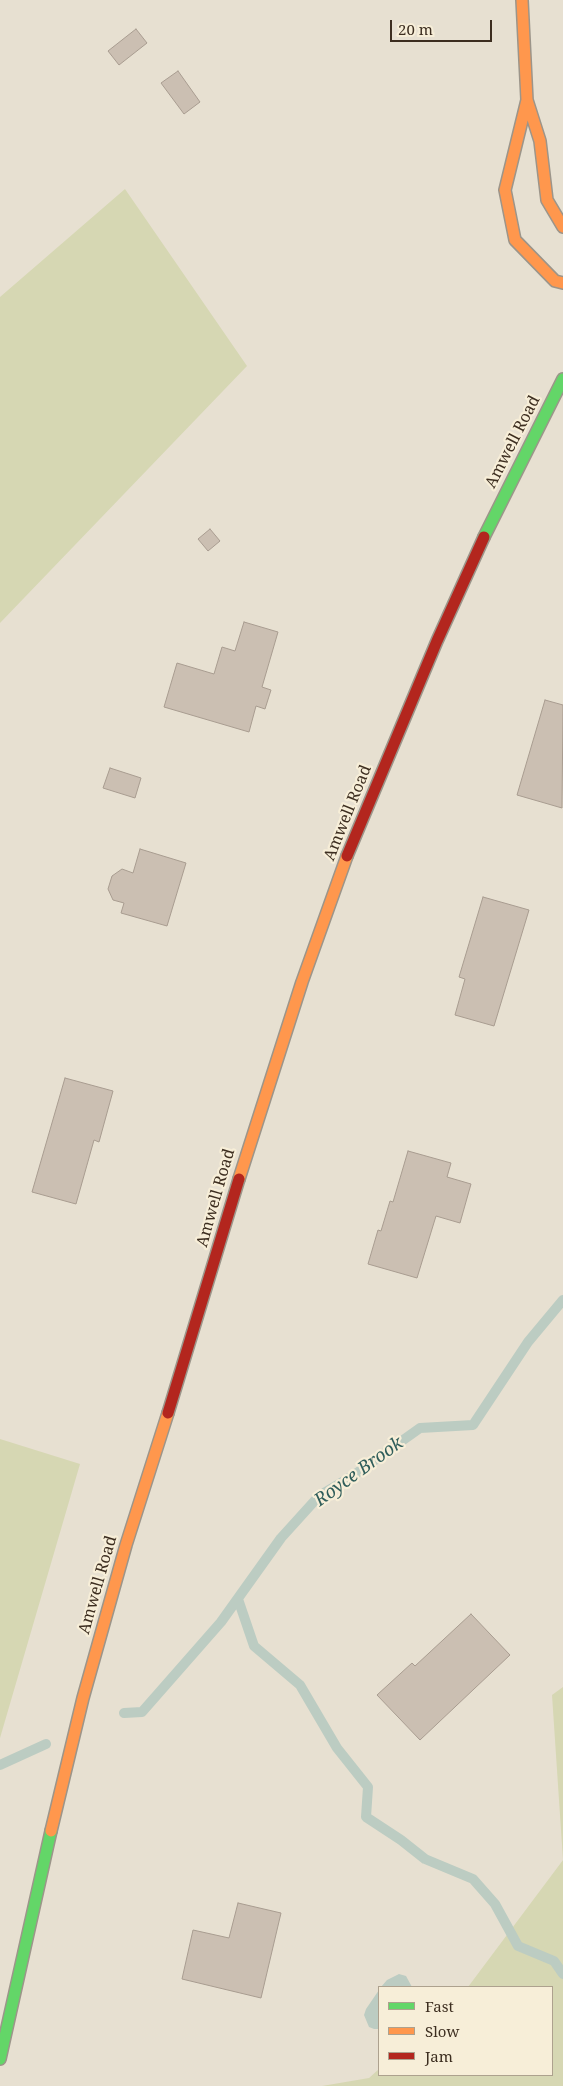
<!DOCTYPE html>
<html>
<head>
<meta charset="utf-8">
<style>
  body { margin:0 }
  #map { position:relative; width:563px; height:2086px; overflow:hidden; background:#e7e0d1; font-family:"Noto Serif",serif }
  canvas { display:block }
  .legend { position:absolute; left:378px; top:1986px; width:175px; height:90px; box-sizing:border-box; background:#f7eed8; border:1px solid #ada18e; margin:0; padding:6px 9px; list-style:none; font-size:15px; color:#3d2e20 }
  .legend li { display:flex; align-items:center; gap:10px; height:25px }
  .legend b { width:25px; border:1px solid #ada18e }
  .scale { position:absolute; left:390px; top:20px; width:102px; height:22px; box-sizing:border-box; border:2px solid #3d2e20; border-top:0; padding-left:6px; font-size:15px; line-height:18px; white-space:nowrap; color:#3d2e20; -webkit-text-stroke:4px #f7eed8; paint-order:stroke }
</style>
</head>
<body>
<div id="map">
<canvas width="563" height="2086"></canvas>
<ul class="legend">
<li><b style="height:6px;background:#63d668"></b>Fast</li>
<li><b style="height:6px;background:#ff974d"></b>Slow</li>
<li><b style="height:6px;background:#b3261e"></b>Jam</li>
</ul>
<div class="scale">20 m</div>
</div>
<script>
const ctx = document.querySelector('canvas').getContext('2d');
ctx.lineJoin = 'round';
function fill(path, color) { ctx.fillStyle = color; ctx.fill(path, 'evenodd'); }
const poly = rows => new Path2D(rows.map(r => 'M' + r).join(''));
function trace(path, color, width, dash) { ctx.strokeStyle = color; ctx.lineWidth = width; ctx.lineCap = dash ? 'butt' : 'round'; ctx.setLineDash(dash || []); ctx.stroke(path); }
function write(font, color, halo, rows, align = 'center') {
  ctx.font = font + ' "Noto Serif",serif'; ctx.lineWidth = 4.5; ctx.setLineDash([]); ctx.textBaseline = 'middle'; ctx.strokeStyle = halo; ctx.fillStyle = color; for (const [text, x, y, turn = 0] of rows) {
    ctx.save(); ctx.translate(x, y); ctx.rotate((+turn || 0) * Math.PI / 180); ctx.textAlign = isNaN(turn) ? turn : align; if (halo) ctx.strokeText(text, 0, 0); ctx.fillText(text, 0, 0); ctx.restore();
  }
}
const green = poly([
  [125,189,247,366,0,623,0,297],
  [0,1439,80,1464,0,1738],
  [563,1687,563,2086,322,2086,369,2078,379,2069,379,2075,552,2075,552,1987,468,1987,563,1860,552,1695]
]);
const water = poly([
  [399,1974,406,1976,412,1987,381,1987,387,1980],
  [379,1990,379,2029,374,2029,369,2027,364,2015,366,2009]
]);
const stream = poly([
  [238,1599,254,1646,300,1685,337,1748,368,1787,366,1817,401,1840,425,1859,473,1879,495,1904,518,1946,554,1961,563,1974],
  [124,1713,142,1712,221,1622,281,1538,319,1496,354,1475,420,1428,473,1425,528,1342,563,1300],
  [0,1765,46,1744]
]);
const building = poly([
  [136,29,147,43,119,65,108,51,136,29],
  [178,71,200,102,184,114,161,83,178,71],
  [210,529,220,541,208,551,198,539,210,529],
  [244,622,278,632,262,687,271,690,265,709,256,706,249,732,164,707,177,663,214,674,222,647,235,651,244,622],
  [545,700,563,705,562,808,517,795,545,700],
  [110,768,141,778,135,798,103,788,110,768],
  [140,849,186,863,167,926,121,913,124,903,113,900,108,889,112,876,122,869,133,873,140,849],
  [483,897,529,910,494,1026,455,1015,465,979,459,977,483,897],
  [65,1078,113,1091,99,1142,94,1140,76,1204,32,1192,65,1078],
  [408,1151,451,1163,447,1177,471,1184,460,1223,436,1216,417,1278,368,1264,378,1230,381,1231,390,1201,393,1202,408,1151],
  [471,1614,510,1655,420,1740,377,1695,412,1663,415,1666,471,1614],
  [238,1903,281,1913,261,1998,182,1979,193,1930,229,1938,238,1903]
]);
const fast = poly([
  [484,537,563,379],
  [0,2059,51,1831]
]);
const slow = poly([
  [522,0,527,100,540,141,547,200,563,227],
  [527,100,505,190,515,240,555,281,563,283],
  [239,1179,302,982,347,856],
  [51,1831,83,1698,126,1545,168,1413]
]);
const jam = poly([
  [347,856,437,641,484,537],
  [168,1413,239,1179]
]);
const streetNames = [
  ["Amwell Road",513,442,-63],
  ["Amwell Road",348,813,-68],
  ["Amwell Road",216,1198,-74],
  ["Amwell Road",98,1585,-74]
];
const waterNames = [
  ["Royce Brook",359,1472,-36]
];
fill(green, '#d6d7b3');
fill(water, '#bcccc2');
trace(stream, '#bcccc2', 10);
fill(building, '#cbbfb2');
trace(building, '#a89c90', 1);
trace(fast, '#9c958a', 14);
trace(slow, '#9c958a', 14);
trace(jam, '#9c958a', 14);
trace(fast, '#63d668', 11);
trace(slow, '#ff974d', 11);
trace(jam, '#b3261e', 11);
write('16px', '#3d2e20', '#f7eed8', streetNames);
write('italic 18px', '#2f5d5a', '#f7eed8', waterNames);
</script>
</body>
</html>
